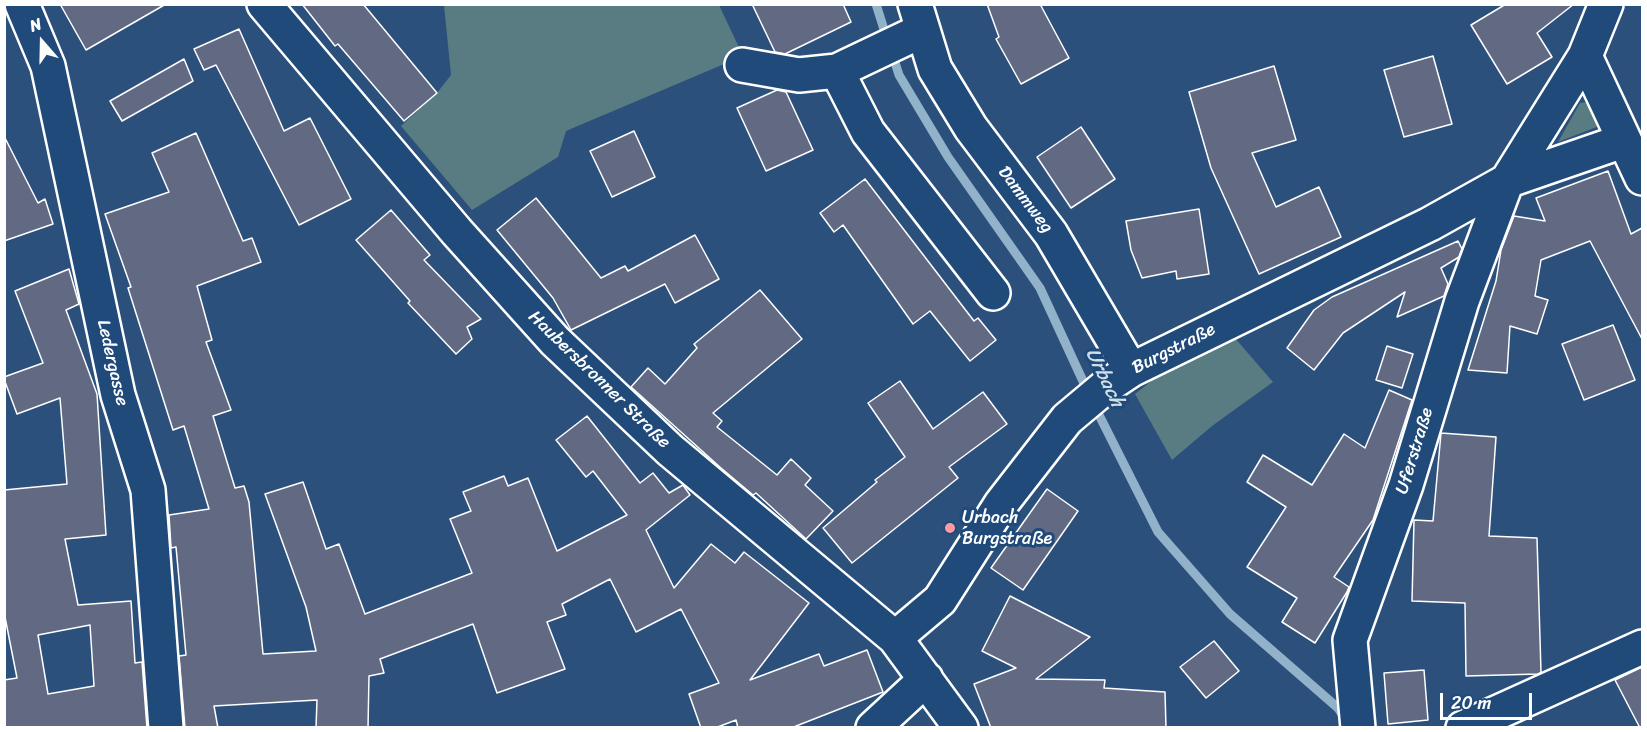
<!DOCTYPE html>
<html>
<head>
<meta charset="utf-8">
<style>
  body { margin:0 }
  #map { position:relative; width:1647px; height:732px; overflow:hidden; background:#2c507c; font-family:Sriracha,sans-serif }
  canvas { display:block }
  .frame { position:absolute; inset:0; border:6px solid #fff; pointer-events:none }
  .north { position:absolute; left:12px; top:12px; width:60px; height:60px; -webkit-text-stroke:4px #1f4a7a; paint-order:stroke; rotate:340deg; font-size:16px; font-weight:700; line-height:24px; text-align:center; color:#fff }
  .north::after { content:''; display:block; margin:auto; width:21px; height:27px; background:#fff; clip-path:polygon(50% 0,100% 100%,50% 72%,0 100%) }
  .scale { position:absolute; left:1440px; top:693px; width:92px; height:27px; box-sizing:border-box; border:3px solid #fff; border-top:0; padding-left:8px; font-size:18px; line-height:21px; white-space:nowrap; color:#fff; -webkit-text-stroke:4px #1f4a7a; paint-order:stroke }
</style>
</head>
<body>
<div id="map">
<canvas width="1647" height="732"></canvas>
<div class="frame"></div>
<div class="north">N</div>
<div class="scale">20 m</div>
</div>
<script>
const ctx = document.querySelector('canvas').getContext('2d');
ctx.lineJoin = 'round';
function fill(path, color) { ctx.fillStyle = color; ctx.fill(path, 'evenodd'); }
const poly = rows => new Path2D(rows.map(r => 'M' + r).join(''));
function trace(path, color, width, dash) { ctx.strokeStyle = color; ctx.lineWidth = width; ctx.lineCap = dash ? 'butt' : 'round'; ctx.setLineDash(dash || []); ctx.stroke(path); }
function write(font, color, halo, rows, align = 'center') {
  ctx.font = font + ' Sriracha,sans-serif'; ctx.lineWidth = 6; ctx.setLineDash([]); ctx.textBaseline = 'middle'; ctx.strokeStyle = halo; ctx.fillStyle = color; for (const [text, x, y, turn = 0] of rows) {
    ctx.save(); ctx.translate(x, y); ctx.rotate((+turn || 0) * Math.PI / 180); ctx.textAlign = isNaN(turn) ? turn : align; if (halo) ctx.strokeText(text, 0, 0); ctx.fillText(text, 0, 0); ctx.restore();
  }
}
const green = poly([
  [444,5,719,5,743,56,566,131,558,157,472,210,401,126,437,93,451,75],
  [1589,102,1599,126,1558,142,1580,103],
  [1234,337,1273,382,1212,426,1172,460,1135,394,1159,375]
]);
const stream = poly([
  [876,4,887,39],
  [892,53,899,75,948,157,1040,288,1088,392],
  [1094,405,1158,532,1230,614,1338,708,1346,720]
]);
const building = poly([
  [60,4,166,4,86,50,60,4],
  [302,4,363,4,437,93,404,121,338,44,335,46,302,4],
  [752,4,843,4,851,22,785,54,775,52,752,4],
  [987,4,1040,4,1069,58,1021,84,996,39,999,37,987,4],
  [1506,4,1574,4,1537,33,1552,57,1507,84,1471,25,1506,4],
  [239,29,284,131,310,118,351,199,299,225,216,65,204,70,194,49,239,29],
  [1433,56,1452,124,1404,137,1384,70,1433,56],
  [184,59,193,81,122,121,110,101,184,59],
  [1274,66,1296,140,1252,153,1276,207,1319,187,1341,237,1259,274,1211,168,1189,92,1274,66],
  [777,90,786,92,813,150,766,171,737,108,777,90],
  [1081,127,1115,179,1071,208,1037,157,1081,127],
  [634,131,655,177,612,197,590,151,634,131],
  [196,133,243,241,252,238,261,262,197,286,212,340,206,342,231,410,213,416,235,488,244,486,249,502,263,654,316,651,306,607,265,494,303,482,326,549,339,544,365,614,472,573,450,519,471,511,463,492,504,476,508,486,528,478,557,551,627,515,593,471,586,477,556,440,587,416,640,483,653,473,669,493,683,485,690,495,646,530,674,588,711,544,735,563,744,552,809,603,750,680,819,654,824,666,867,650,883,692,791,728,738,728,736,720,715,728,701,728,689,694,719,683,681,609,636,632,610,579,562,604,566,615,547,622,565,669,497,693,473,624,380,659,384,673,369,676,368,728,316,728,317,700,214,706,218,728,185,728,179,656,186,655,176,547,171,548,169,515,209,509,184,426,173,430,128,288,131,287,105,214,169,192,152,153,196,133],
  [4,136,38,203,45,199,53,224,4,241,4,136],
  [1608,171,1631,234,1642,228,1642,339,1590,241,1541,260,1535,296,1548,300,1537,334,1510,326,1507,373,1468,370,1496,281,1501,250,1514,216,1545,221,1536,198,1608,171],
  [865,179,974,321,978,318,996,340,970,361,930,311,913,324,843,225,834,232,820,213,865,179],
  [536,198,601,278,625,266,628,271,695,235,719,279,675,303,665,284,571,330,553,298,497,230,536,198],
  [1199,209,1209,274,1177,279,1176,271,1142,278,1131,250,1126,221,1199,209],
  [391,210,430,255,424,260,481,319,467,327,472,339,456,354,408,303,410,301,356,240,391,210],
  [1458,241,1462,249,1459,257,1441,268,1448,284,1444,296,1397,317,1405,292,1343,333,1314,370,1287,348,1314,310,1332,297,1458,241],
  [69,269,79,304,66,310,97,394,106,535,65,539,78,605,131,601,135,663,142,662,147,728,4,728,4,680,17,678,4,612,4,490,67,484,60,398,17,414,4,379,4,377,43,363,15,291,69,269],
  [90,625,94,686,48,694,38,635,90,625],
  [760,290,802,339,713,413,722,421,717,427,777,475,791,459,811,478,805,485,833,511,806,539,756,493,753,495,721,468,631,387,648,368,665,384,697,348,694,344,760,290],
  [1613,325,1635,380,1584,400,1562,344,1613,325],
  [1387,346,1413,354,1402,388,1376,380,1387,346],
  [900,381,933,429,983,392,1007,424,949,467,958,478,852,563,823,528,877,482,875,480,905,457,868,403,900,381],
  [1389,390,1412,400,1373,520,1334,577,1349,587,1347,592,1315,643,1282,622,1297,598,1247,567,1286,507,1247,482,1263,455,1312,485,1344,434,1365,448,1389,390],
  [1441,433,1496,437,1489,536,1537,538,1541,672,1538,674,1466,676,1465,603,1412,601,1414,520,1433,521,1441,433],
  [1047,489,1078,511,1023,590,991,568,1047,489],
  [1010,596,1090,637,1036,679,1105,680,1104,688,1165,692,1166,728,991,728,974,684,1016,668,982,651,1010,596],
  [1214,641,1239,671,1206,698,1180,667,1214,641],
  [1642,667,1642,728,1640,728,1615,680,1642,667],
  [1424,670,1428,720,1388,724,1384,673,1424,670]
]);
const minor = poly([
  [22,4,48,66,118,395,148,490,166,728],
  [264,4,457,232,555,341,670,450,895,638,961,728],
  [915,4,935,69,971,128,1051,234,1131,370],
  [921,31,837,71,868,132,993,293],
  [1585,56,1642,178],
  [742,65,799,75,837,71],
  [895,638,940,600,1001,504,1067,419,1104,388,1131,370,1430,224,1507,181,1585,56,1606,4],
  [873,728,926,679],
  [1358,728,1350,640,1406,485,1462,301,1507,181,1623,141],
  [1463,728,1642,647]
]);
const markers = [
  [950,528,6,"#ff9aa2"]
];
const streetNames = [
  ["Dammweg",1025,200,53],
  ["Burgstraße",1174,349,-27],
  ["Ledergasse",112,363,77],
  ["Haubersbronner Straße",599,380,44],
  ["Uferstraße",1415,451,-73]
];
const poiNames = [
  ["Urbach",962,518],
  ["Burgstraße",962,539]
];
const waterNames = [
  ["Urbach",1104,378,64]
];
fill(green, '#587c82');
trace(stream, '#91b2c8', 9);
fill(building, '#616983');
trace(building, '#fff', 1.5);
trace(minor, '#fff', 38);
trace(minor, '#1f4a7a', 33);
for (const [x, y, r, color] of markers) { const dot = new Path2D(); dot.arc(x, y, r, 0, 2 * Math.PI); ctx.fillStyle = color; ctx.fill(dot); trace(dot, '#1f4a7a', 2); }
write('18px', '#fff', '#1f4a7a', streetNames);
write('18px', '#fff', '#1f4a7a', poiNames, 'left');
write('italic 20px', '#d1dfe8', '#1f4a7a', waterNames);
</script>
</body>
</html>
